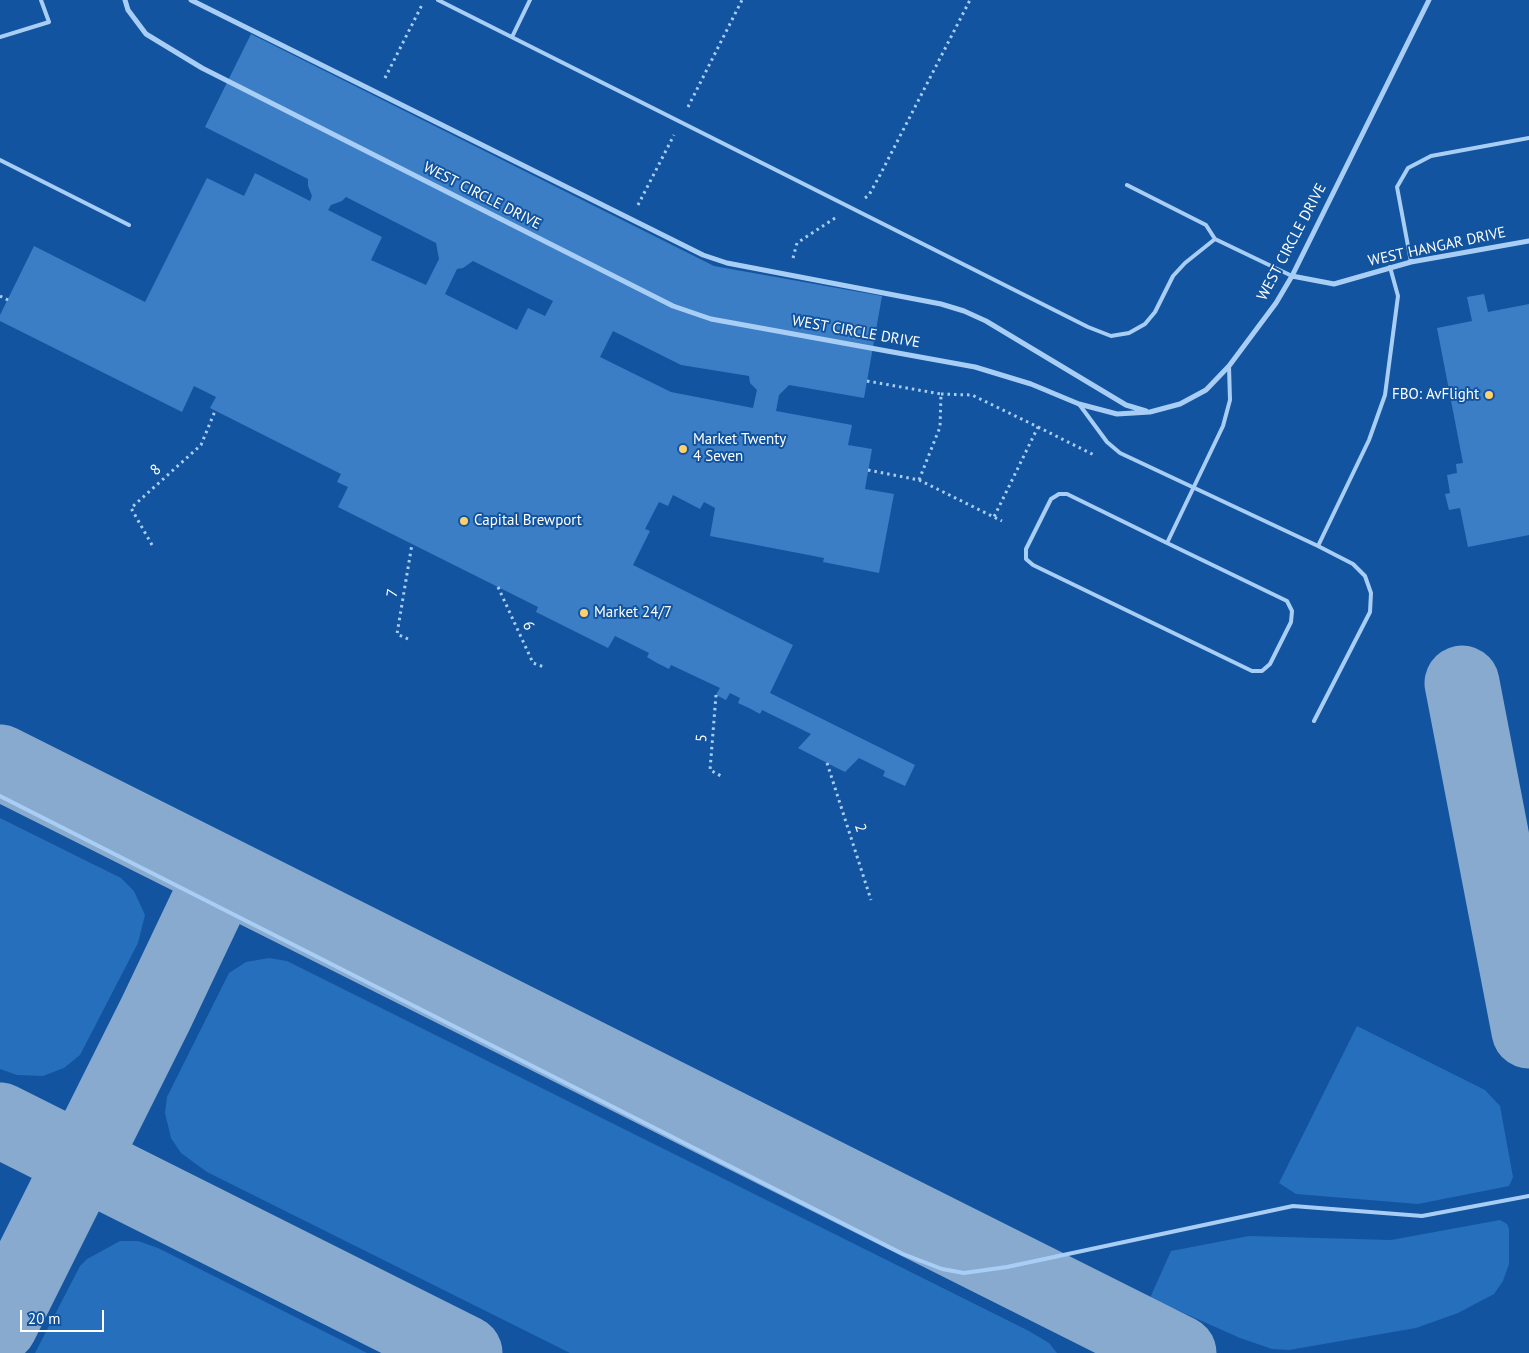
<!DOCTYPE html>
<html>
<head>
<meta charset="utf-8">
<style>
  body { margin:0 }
  #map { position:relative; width:1529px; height:1353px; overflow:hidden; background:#12549f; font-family:"PT Sans",sans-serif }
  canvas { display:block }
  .scale { position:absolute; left:20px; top:1310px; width:84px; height:22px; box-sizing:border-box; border:2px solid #fff; border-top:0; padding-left:6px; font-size:15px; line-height:18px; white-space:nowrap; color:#fff; -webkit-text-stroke:4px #12549f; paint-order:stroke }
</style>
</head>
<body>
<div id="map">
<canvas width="1529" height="1353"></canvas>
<div class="scale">20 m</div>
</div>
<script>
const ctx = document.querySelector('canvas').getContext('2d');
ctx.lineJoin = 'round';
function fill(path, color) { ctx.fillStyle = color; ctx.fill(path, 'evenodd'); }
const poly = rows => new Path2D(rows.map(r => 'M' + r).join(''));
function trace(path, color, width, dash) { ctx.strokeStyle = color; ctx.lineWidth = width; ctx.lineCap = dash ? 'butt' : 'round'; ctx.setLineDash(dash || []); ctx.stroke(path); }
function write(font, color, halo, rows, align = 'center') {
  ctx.font = font + ' "PT Sans",sans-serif'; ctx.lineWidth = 4; ctx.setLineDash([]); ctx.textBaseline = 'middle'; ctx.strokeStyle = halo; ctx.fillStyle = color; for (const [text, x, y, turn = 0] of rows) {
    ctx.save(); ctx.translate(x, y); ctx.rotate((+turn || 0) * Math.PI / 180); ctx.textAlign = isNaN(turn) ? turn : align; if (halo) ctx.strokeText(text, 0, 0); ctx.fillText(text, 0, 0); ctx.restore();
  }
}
const green = poly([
  [0,818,121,878,134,891,145,915,138,943,80,1055,64,1068,43,1076,17,1075,0,1069],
  [269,958,287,961,1029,1331,1049,1343,1057,1353,570,1353,207,1172,181,1153,171,1138,165,1113,167,1097,229,973,246,962],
  [1357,1026,1485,1090,1500,1106,1513,1177,1509,1186,1418,1204,1296,1194,1279,1183],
  [1500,1220,1507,1224,1509,1229,1509,1264,1503,1281,1494,1294,1458,1313,1416,1328,1289,1350,1272,1349,1240,1338,1150,1298,1171,1251,1249,1236,1391,1240],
  [120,1241,138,1241,158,1248,367,1353,35,1353,80,1266,87,1259]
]);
const taxiway = poly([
  [1462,683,1529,1031],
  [0,762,1179,1353],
  [0,1120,465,1353],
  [0,1325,156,1013,222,874]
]);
const building = poly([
  [251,34,714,266,882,296,864,398,789,385,779,395,776,411,852,425,848,445,872,449,865,489,894,494,879,573,823,562,824,558,710,536,715,508,704,502,700,509,673,495,668,506,659,502,645,529,650,531,633,565,793,645,770,693,915,765,905,786,883,776,885,771,859,758,845,772,827,763,798,748,811,734,762,710,760,714,749,708,738,703,740,698,730,693,726,700,716,695,720,688,671,665,669,669,657,663,647,657,649,653,615,636,608,648,536,612,538,607,338,507,348,487,337,482,341,474,210,408,216,397,194,386,182,412,0,321,0,315,34,246,145,302,207,178,244,196,255,173,310,201,312,196,308,186,308,179,205,127],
  [346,197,436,243,439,259,426,285,371,260,382,237,328,210,331,205,342,201],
  [473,261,553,301,545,316,528,308,517,330,445,294,457,269,463,268],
  [613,331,681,365,749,376,750,383,757,390,753,408,671,392,600,357],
  [1484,294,1488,312,1529,304,1529,535,1468,547,1460,508,1449,510,1445,494,1450,493,1447,475,1457,473,1456,464,1463,463,1437,328,1472,321,1467,297]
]);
const path = poly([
  [385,78,423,3],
  [688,107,742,0],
  [865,198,869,195,880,175,970,0],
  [638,205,674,135],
  [793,258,797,243,835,218],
  [0,296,8,300],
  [867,381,941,394,940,427,919,480],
  [941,394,972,395,1038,427,994,517],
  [1038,427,1096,456],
  [868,470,919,480,1002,521],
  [152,545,131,508,201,445,215,411],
  [498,587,533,663,544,667],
  [408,639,397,634,412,544],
  [716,695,710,770,721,776],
  [827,763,871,900]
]);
const service = poly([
  [438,0,1088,327,1111,336,1129,333,1145,324,1155,312,1173,276,1185,263,1215,239],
  [0,37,49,22,41,0],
  [512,37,530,0],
  [0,160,129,225],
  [1127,185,1206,225,1215,239,1292,276],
  [1411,262,1397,187,1408,168,1431,156,1529,138],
  [1079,404,1107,442,1120,453,1318,546,1369,440,1385,395,1398,296,1390,267],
  [1167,543,1287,601,1292,611,1291,622,1270,664,1262,671,1252,671,1033,565,1026,559,1026,549,1051,499,1059,494,1067,494,1167,543,1223,426,1230,400,1229,366],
  [1314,721,1370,612,1371,593,1365,576,1353,564,1318,546],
  [0,796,903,1254,942,1269,964,1273,1007,1267,1293,1206,1422,1216,1529,1196]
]);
const minor = poly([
  [125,0,128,10,146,34,202,68,673,306,711,319,975,367,1031,384,1079,404,1117,414,1150,412,1180,404,1206,390,1229,366,1276,303,1292,276,1429,0],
  [191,0,703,255,727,263,941,304,964,311,986,321,1126,405,1146,411],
  [1292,276,1334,284,1411,262,1529,241]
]);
const markers = [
  [1489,395,5,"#ffd06d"],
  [683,449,5,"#ffd06d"],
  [464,521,5,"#ffd06d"],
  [584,613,5,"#ffd06d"]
];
const streetNames = [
  ["WEST CIRCLE DRIVE",482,196,27],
  ["WEST CIRCLE DRIVE",1292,242,-62],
  ["WEST HANGAR DRIVE",1437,247,-12],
  ["WEST CIRCLE DRIVE",856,332,10],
  ["8",156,470,-42],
  ["7",393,593,-81],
  ["6",528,626,65],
  ["5",702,738,-86],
  ["2",860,828,72]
];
const poiNames = [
  ["FBO: AvFlight",1479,395,"right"],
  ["Market Twenty",693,440],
  ["4 Seven",693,457],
  ["Capital Brewport",474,521],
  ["Market 24/7",594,613]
];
fill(green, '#256fbd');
trace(taxiway, '#88aacf', 75);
fill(building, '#3b7ec6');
trace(path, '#a9cef5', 3, [2.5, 4]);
trace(service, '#a9cef5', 4);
trace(minor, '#a9cef5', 5);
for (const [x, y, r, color] of markers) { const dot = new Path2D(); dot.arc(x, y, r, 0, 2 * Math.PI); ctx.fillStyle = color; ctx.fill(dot); trace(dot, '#12549f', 2); }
write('15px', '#fff', '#12549f', streetNames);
write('15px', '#fff', '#12549f', poiNames, 'left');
</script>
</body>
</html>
